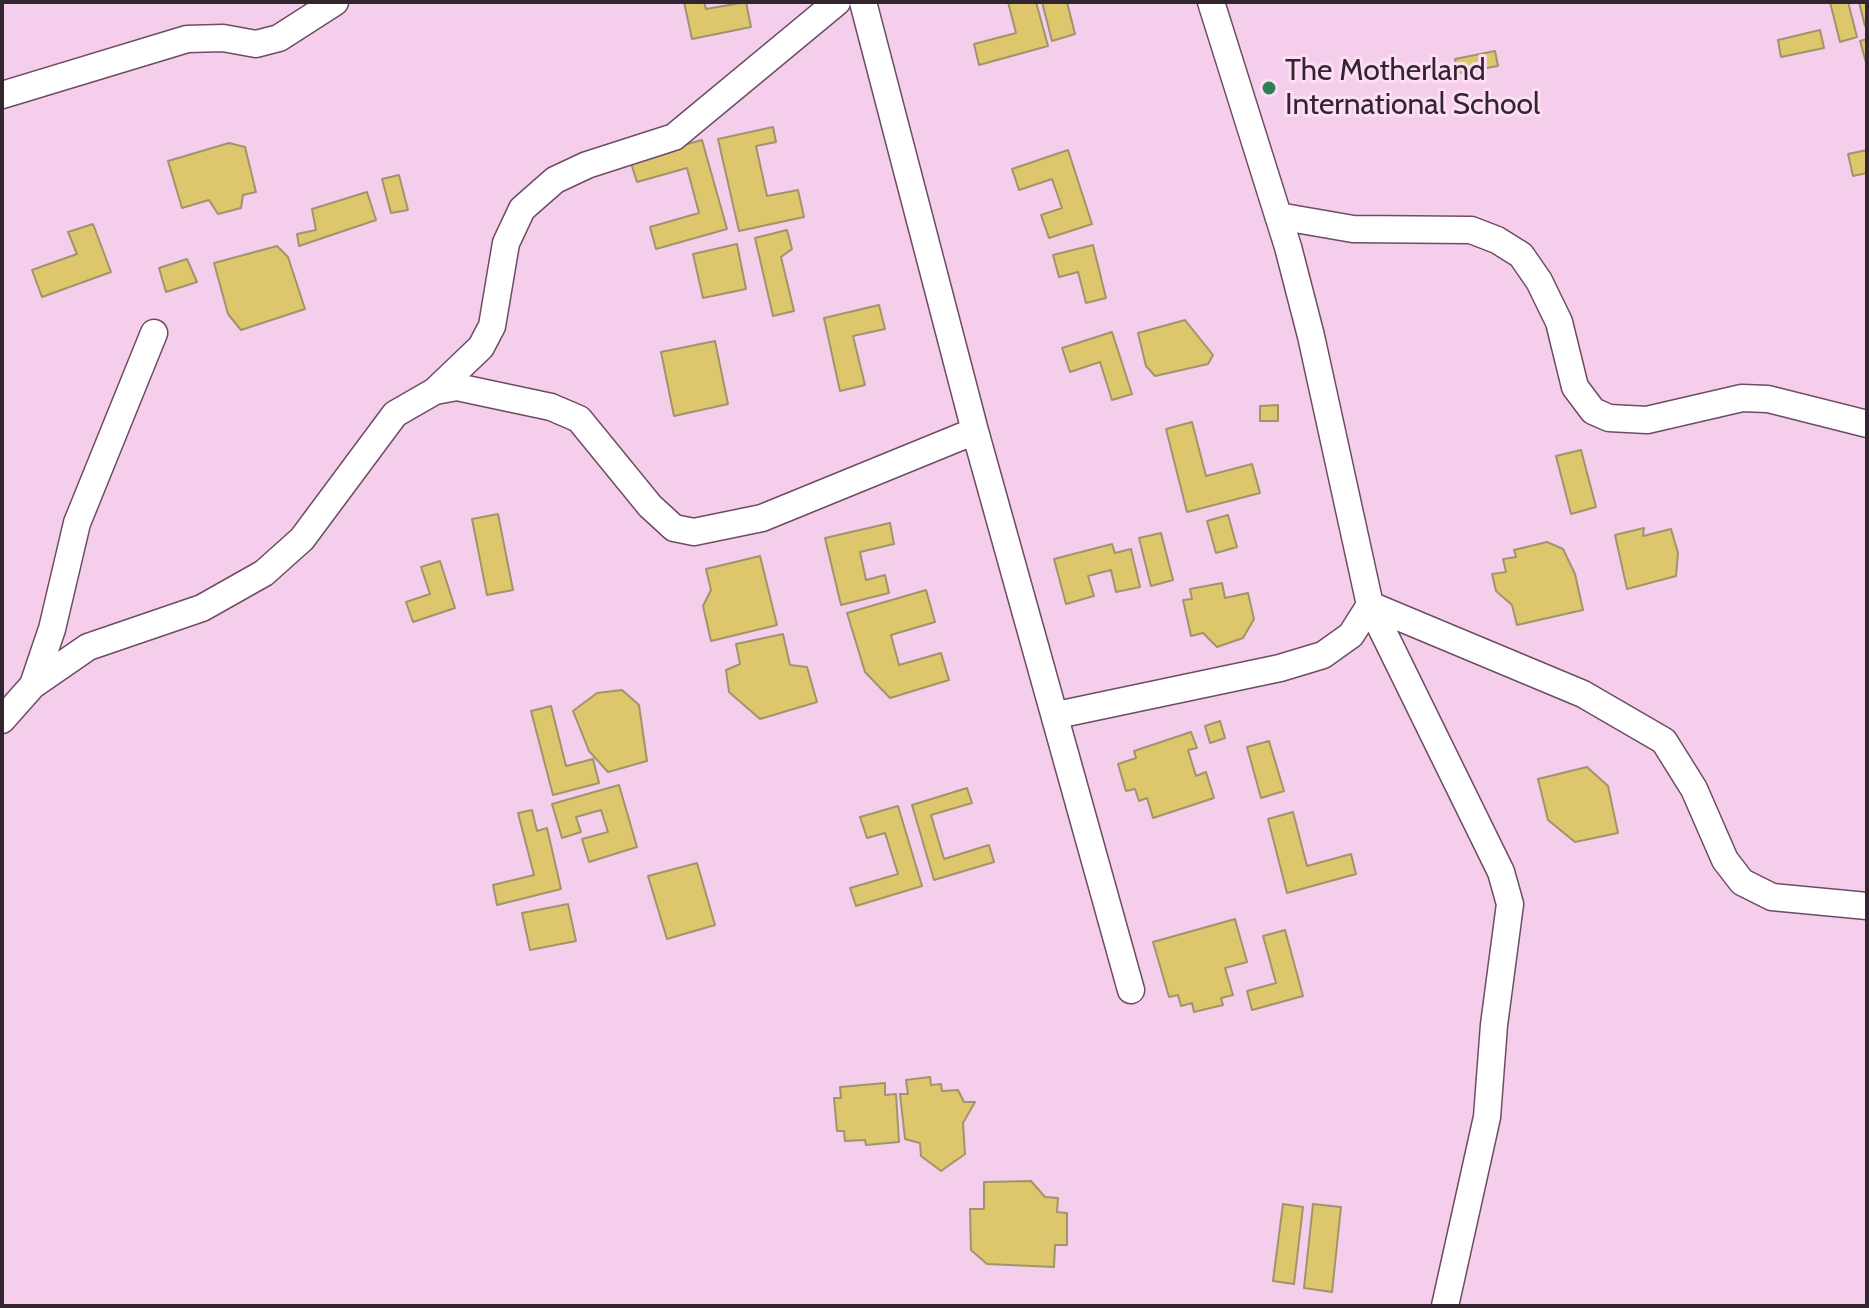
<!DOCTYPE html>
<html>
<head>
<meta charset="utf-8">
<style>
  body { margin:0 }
  #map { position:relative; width:1869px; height:1308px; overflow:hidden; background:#f5ceeb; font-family:Cabin,sans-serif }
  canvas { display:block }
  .frame { position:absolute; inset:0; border:4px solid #33252f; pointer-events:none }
</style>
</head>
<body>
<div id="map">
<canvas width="1869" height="1308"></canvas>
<div class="frame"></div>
</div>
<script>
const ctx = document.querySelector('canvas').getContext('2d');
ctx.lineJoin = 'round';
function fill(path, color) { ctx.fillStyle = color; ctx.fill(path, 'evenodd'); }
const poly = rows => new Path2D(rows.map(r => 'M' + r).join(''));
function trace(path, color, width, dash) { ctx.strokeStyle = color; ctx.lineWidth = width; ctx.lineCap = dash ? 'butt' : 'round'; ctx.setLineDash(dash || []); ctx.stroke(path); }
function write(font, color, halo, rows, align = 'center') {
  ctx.font = font + ' Cabin,sans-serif'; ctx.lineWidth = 6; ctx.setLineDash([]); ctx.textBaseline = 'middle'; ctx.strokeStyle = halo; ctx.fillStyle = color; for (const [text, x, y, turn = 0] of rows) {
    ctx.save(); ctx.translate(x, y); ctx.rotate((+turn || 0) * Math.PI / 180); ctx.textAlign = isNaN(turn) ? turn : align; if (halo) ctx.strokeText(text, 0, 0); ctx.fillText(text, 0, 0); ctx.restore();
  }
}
const building = poly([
  [684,2,704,2,706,9,746,2,751,27,692,39,684,2],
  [1008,2,1036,2,1048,46,979,65,974,44,1016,33,1008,2],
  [1042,2,1067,2,1075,34,1052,41,1042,2],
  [1830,2,1848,2,1857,37,1840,42,1830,2],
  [1859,2,1867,2,1867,25,1865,26,1859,2],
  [1820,30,1824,48,1781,57,1778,40,1820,30],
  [1867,39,1867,66,1860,41,1867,39],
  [1495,51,1498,66,1458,73,1455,59,1495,51],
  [773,127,776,142,756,146,767,196,798,190,804,217,739,231,718,139,773,127],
  [702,140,727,229,656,249,650,227,699,213,687,168,637,182,630,160,702,140],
  [229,143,245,147,256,192,243,195,241,208,218,214,209,200,182,208,168,161,229,143],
  [1068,150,1092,224,1049,238,1041,215,1062,208,1052,179,1019,190,1012,169,1068,150],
  [1867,150,1867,173,1853,176,1848,154,1867,150],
  [399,175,408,210,391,213,382,179,399,175],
  [367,192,376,220,299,246,297,234,316,230,312,209,367,192],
  [93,224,111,272,42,297,32,270,77,254,68,232,93,224],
  [787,230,792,249,781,257,794,311,773,316,755,238,787,230],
  [737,244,746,289,703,298,693,254,737,244],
  [1093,245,1106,298,1086,303,1078,272,1059,277,1053,255,1093,245],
  [277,246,288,257,305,309,241,330,228,314,214,263,277,246],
  [187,259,197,282,166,292,159,268,187,259],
  [879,305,885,329,853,336,865,385,840,391,824,318,879,305],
  [1185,320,1213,355,1208,364,1155,376,1146,366,1138,333,1185,320],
  [1112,332,1132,394,1112,400,1100,362,1070,372,1062,348,1112,332],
  [715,341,728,404,674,416,661,352,715,341],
  [1278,405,1278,421,1260,421,1260,406,1278,405],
  [1192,422,1206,476,1252,464,1260,493,1187,512,1166,429,1192,422],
  [1581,450,1596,507,1571,514,1556,456,1581,450],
  [498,514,513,590,487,595,472,519,498,514],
  [1228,515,1237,547,1216,553,1207,521,1228,515],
  [890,523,894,544,860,552,866,580,885,575,889,593,841,605,825,538,890,523],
  [1644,528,1643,536,1671,529,1678,553,1676,576,1627,589,1615,535,1644,528],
  [1161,533,1173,580,1151,586,1139,538,1161,533],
  [1547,542,1563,549,1575,574,1583,610,1517,625,1512,605,1496,591,1492,574,1506,572,1503,559,1516,557,1514,550,1547,542],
  [1112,544,1115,553,1131,549,1140,587,1116,592,1111,570,1088,576,1094,596,1066,604,1054,559,1112,544],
  [760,556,777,625,711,641,703,606,711,590,706,569,760,556],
  [440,561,455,608,413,622,406,602,430,594,421,567,440,561],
  [1222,583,1225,598,1248,593,1254,619,1243,638,1217,647,1203,633,1191,636,1183,600,1192,599,1190,589,1222,583],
  [926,590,935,622,891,635,899,665,941,653,949,680,890,698,865,672,847,613,926,590],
  [783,634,790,665,807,667,817,702,760,719,729,692,726,670,740,664,736,644,783,634],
  [622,690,639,705,647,761,608,772,589,751,573,711,597,693,622,690],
  [551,706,566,766,593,759,599,783,553,795,531,711,551,706],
  [1220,721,1225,738,1210,743,1205,726,1220,721],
  [1191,732,1197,748,1188,750,1196,776,1206,772,1214,798,1153,818,1147,798,1139,801,1135,789,1126,791,1118,764,1136,758,1134,751,1191,732],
  [1269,741,1284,791,1261,798,1247,747,1269,741],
  [1587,767,1608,786,1618,833,1575,842,1548,820,1538,779,1587,767],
  [619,785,637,847,589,862,582,839,608,832,601,810,576,817,581,832,562,838,552,804,619,785],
  [967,788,972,803,931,815,944,859,989,845,994,862,934,880,912,805,967,788],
  [898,806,922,886,856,906,850,888,898,874,885,833,867,838,860,817,898,806],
  [532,810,537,831,547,828,561,889,497,905,493,885,534,875,518,813,532,810],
  [1293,812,1307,866,1351,854,1356,874,1287,893,1268,819,1293,812],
  [697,863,715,925,667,939,648,876,697,863],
  [568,904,576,941,530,950,522,913,568,904],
  [1235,919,1247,962,1225,968,1233,995,1221,998,1223,1005,1194,1012,1192,1003,1181,1006,1178,995,1169,997,1153,942,1235,919],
  [1285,930,1303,996,1252,1010,1247,991,1276,983,1263,936,1285,930],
  [930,1077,931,1085,941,1084,942,1091,958,1090,964,1102,975,1102,963,1123,965,1154,941,1171,921,1156,920,1143,905,1139,900,1094,908,1094,906,1080,930,1077],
  [885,1083,885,1095,896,1094,899,1142,866,1145,865,1140,845,1141,844,1131,837,1131,834,1098,841,1098,840,1087,885,1083],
  [1031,1181,1045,1197,1058,1198,1057,1212,1067,1213,1067,1245,1055,1245,1054,1267,987,1264,971,1250,970,1209,984,1209,984,1182,1031,1181],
  [1283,1204,1303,1207,1294,1284,1273,1281,1283,1204],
  [1313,1204,1341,1207,1332,1292,1304,1288,1313,1204]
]);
const minor = poly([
  [863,2,975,431,1131,990],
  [1211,2,1288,247,1311,336,1370,605,1501,872,1510,904,1494,1025,1487,1117,1445,1306],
  [2,95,187,39,223,38,256,44,279,38,335,2],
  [1278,216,1353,229,1471,230,1497,240,1521,255,1539,281,1559,322,1575,387,1593,411,1609,418,1647,420,1742,398,1768,399,1867,424],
  [435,391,481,347,492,326,506,243,522,209,555,180,587,165,674,137,837,2],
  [33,685,52,629,77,523,154,333],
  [1057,715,1280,668,1323,655,1351,635,1370,605,1583,694,1664,741,1694,789,1725,860,1742,882,1772,897,1867,906],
  [2,720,33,685,88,647,202,608,264,573,302,539,395,414,435,391,457,387,551,407,579,419,650,506,674,528,694,532,762,518,975,431]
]);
const markers = [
  [1269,88,8,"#2f8153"]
];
const poiNames = [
  ["The Motherland",1285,71],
  ["International School",1285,105]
];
fill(building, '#dec66c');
trace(building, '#9f956c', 2);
trace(minor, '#6d4c65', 29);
trace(minor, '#fff', 26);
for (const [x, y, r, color] of markers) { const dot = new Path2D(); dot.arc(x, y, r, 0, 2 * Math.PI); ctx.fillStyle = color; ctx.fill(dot); trace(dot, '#fddef5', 3); }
write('30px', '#33252f', '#fddef5', poiNames, 'left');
</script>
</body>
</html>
